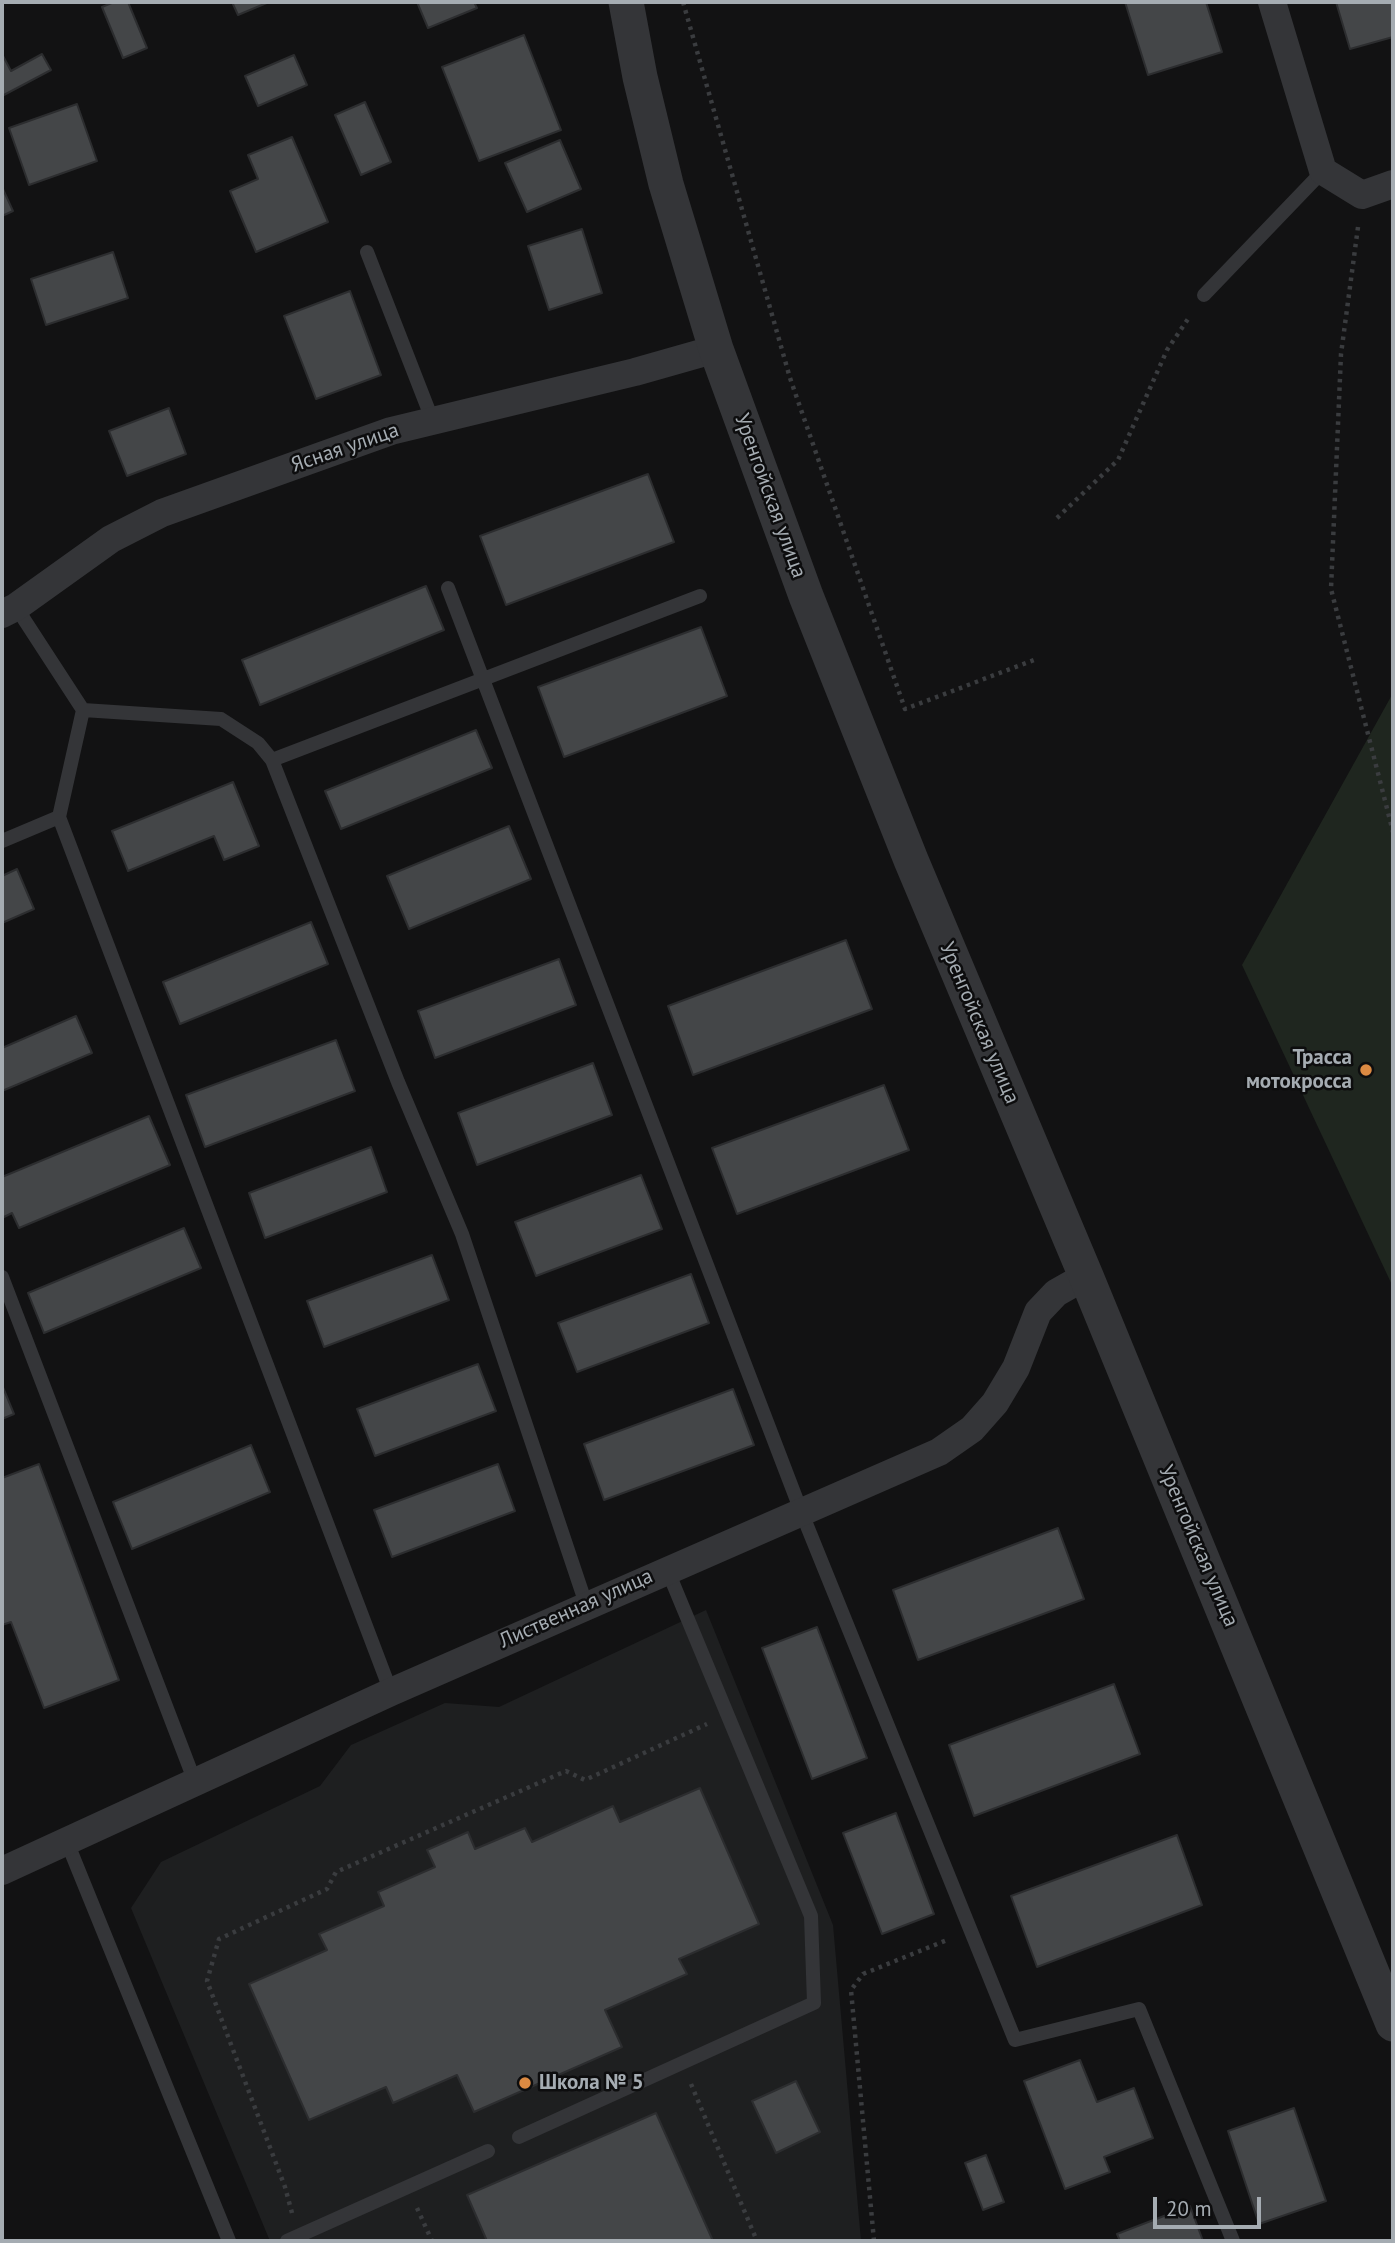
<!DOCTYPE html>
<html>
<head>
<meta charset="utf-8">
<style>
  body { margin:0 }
  #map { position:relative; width:1395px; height:2243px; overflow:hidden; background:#121213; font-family:"PT Sans",sans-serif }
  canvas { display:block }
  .frame { position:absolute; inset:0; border:4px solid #a5acb2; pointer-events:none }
  .scale { position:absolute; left:1153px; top:2197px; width:108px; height:32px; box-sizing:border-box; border:4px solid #a5acb2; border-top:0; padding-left:9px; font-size:21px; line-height:24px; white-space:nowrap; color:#a5acb2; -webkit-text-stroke:5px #0d0d0e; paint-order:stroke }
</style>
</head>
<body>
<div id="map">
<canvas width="1395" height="2243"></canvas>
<div class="frame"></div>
<div class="scale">20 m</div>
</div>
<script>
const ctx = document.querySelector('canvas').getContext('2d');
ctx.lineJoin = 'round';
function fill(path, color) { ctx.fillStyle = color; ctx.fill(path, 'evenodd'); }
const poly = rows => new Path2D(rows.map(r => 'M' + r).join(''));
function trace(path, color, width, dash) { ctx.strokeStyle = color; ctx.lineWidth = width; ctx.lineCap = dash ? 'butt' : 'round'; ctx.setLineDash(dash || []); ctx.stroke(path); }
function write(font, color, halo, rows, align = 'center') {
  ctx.font = font + ' "PT Sans",sans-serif'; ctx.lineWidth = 5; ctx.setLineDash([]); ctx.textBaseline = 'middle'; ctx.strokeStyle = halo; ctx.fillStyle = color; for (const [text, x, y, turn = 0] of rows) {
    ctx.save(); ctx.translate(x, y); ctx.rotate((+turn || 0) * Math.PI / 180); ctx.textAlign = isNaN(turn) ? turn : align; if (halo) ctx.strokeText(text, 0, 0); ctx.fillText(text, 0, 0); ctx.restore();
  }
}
const built = poly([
  [706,1610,833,1925,861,2241,270,2241,131,1908,161,1862,320,1786,351,1745,445,1703,499,1707]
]);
const green = poly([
  [1393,693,1393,1287,1242,965]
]);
const building = poly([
  [114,2,128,2,147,48,123,58,102,7,114,2],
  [232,2,269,2,238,15,232,2],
  [417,2,474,2,477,8,428,28,417,2],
  [1125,2,1206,2,1222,52,1148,75,1125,2],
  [1336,2,1393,2,1393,37,1350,49,1336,2],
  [524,35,561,130,479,161,442,67,524,35],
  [2,54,11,71,42,54,51,70,2,96,2,54],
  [294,55,307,85,258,106,245,76,294,55],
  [365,102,391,162,361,175,335,115,365,102],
  [77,104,97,161,29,185,9,128,77,104],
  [292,137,328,222,256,252,230,191,258,179,248,155,292,137],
  [560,140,581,189,527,212,505,163,560,140],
  [2,187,13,211,2,216,2,187],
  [582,229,602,293,549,310,528,246,582,229],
  [113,252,128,298,46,325,31,279,113,252],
  [350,291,381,375,316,399,284,316,350,291],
  [169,408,186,454,127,476,109,431,169,408],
  [648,474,674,542,506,605,480,536,648,474],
  [426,586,444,630,260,705,242,660,426,586],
  [701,627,727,696,564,757,538,687,701,627],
  [476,730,492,768,341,829,325,791,476,730],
  [233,782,259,846,224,860,214,836,128,871,112,831,233,782],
  [509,826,531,879,409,929,387,876,509,826],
  [17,869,34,909,2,923,2,876,17,869],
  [311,922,328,964,180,1024,163,982,311,922],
  [846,940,872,1009,693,1075,668,1006,846,940],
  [559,959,576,1005,435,1058,418,1011,559,959],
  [76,1016,92,1053,2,1091,2,1048,76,1016],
  [336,1040,355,1091,205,1147,186,1095,336,1040],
  [593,1063,612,1115,477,1165,458,1113,593,1063],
  [884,1085,909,1150,737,1214,712,1148,884,1085],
  [149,1116,170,1165,19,1228,12,1213,2,1218,2,1177,149,1116],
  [371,1147,387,1192,265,1238,249,1193,371,1147],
  [641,1175,662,1229,536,1276,515,1222,641,1175],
  [184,1228,201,1268,44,1333,28,1293,184,1228],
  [432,1255,449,1300,324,1347,307,1301,432,1255],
  [691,1274,709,1323,577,1372,558,1323,691,1274],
  [478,1364,496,1411,375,1456,357,1409,478,1364],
  [2,1385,14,1414,2,1419,2,1385],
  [733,1389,754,1445,604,1500,584,1444,733,1389],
  [251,1445,270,1492,132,1549,113,1502,251,1445],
  [39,1464,119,1680,44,1708,11,1622,2,1625,2,1478,39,1464],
  [498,1464,515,1511,392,1557,374,1510,498,1464],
  [1058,1528,1084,1599,918,1660,893,1590,1058,1528],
  [817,1627,867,1758,812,1779,762,1648,817,1627],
  [1114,1684,1140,1754,974,1816,949,1745,1114,1684],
  [700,1788,759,1924,679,1959,687,1974,605,2010,622,2047,474,2112,457,2075,393,2103,386,2087,309,2120,249,1984,327,1950,319,1934,384,1906,378,1892,435,1867,427,1850,468,1832,475,1849,525,1828,532,1842,613,1806,620,1822,700,1788],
  [896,1813,934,1914,882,1934,843,1833,896,1813],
  [1177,1835,1202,1905,1037,1967,1011,1896,1177,1835],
  [1080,2060,1097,2102,1134,2088,1153,2138,1104,2157,1110,2172,1065,2189,1024,2081,1080,2060],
  [796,2081,820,2132,776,2153,752,2101,796,2081],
  [1294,2108,1326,2201,1259,2224,1228,2131,1294,2108],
  [656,2113,713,2241,487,2241,467,2195,656,2113],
  [986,2155,1004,2202,983,2210,965,2163,986,2155],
  [1190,2206,1203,2241,1120,2241,1117,2234,1190,2206]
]);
const path = poly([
  [683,2,790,378,905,709,1034,660],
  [1358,227,1341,354,1331,589,1393,832],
  [1057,518,1118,460,1167,350,1190,316],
  [691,2084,757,2241],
  [417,2208,432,2241],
  [292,2213,285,2187,207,1981,219,1939,327,1889,336,1872,566,1771,585,1780,707,1724],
  [874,2241,851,1990,863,1974,947,1940]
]);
const service = poly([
  [367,252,432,419],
  [1204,295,1323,171],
  [448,588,801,1511,1015,2040,1139,2009,1233,2241],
  [16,607,83,710,59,817,391,1692],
  [83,710,221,719,258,743,272,760,398,1082,462,1234,586,1604],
  [272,760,700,596],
  [2,841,59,817],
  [2,1277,195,1782],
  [67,1842,229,2241],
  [519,2137,814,2003,811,1916,667,1569],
  [287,2241,488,2151]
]);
const minor = poly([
  [1272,2,1323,171,1362,195,1393,184],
  [2,614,16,607,111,539,162,513,391,431,635,372,716,349],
  [2,1871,391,1692,939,1452,972,1429,995,1403,1016,1368,1038,1312,1056,1293,1086,1276]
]);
const tertiary = poly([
  [626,2,640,77,666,184,716,349,806,596,911,860,1086,1276,1393,2024]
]);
const markers = [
  [1366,1070,7,"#dc8a42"],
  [525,2083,7,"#dc8a42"]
];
const streetNames = [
  ["Ясная улица",345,448,-19],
  ["Уренгойская улица",770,496,70],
  ["Уренгойская улица",979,1023,67],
  ["Уренгойская улица",1198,1546,67],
  ["Лиственная улица",576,1609,-24]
];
const poiNames = [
  ["Трасса",1352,1058],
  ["мотокросса",1352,1082],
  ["Школа № 5",539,2083,"left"]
];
fill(built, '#1e1f20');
fill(green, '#1f261f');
fill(building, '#444648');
trace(building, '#2c2d2f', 2);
trace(path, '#3a3c3f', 4.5, [3.5, 5]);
trace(service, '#343538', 14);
trace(minor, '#343538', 28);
trace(tertiary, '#343538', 35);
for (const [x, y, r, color] of markers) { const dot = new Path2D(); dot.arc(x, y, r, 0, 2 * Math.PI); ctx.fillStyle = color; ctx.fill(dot); trace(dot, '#0d0d0e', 2.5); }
write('21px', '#a5acb2', '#0d0d0e', streetNames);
write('bold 21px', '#a5acb2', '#0d0d0e', poiNames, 'right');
</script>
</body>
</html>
